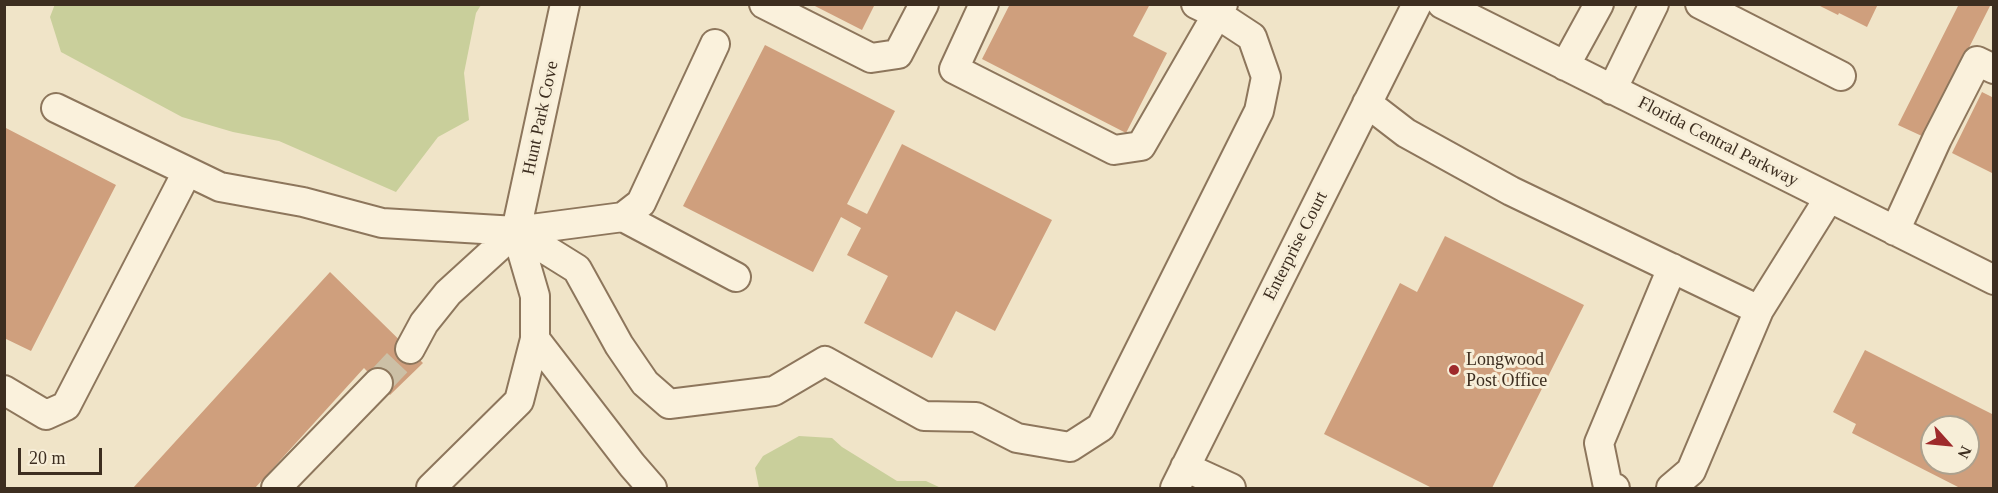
<!DOCTYPE html>
<html>
<head>
<meta charset="utf-8">
<style>
  body { margin:0 }
  #map { position:relative; width:1998px; height:493px; overflow:hidden; background:#f0e4c8; font-family:"Times New Roman",serif }
  canvas { display:block }
  .frame { position:absolute; inset:0; border:6px solid #3d2e20; pointer-events:none }
  .north { position:absolute; left:1920px; top:415px; width:60px; height:60px; box-sizing:border-box; background:#f7eed8; border:2px solid #ada18e; border-radius:50%; rotate:117deg; font-size:16px; font-weight:700; line-height:24px; text-align:center; color:#3d2e20 }
  .north::after { content:''; display:block; margin:auto; width:21px; height:27px; background:#9e2a2b; clip-path:polygon(50% 0,100% 100%,50% 72%,0 100%) }
  .scale { position:absolute; left:18px; top:448px; width:84px; height:27px; box-sizing:border-box; border:3px solid #3d2e20; border-top:0; padding-left:8px; font-size:18px; line-height:21px; white-space:nowrap; color:#3d2e20; -webkit-text-stroke:4px #f7eed8; paint-order:stroke }
</style>
</head>
<body>
<div id="map">
<canvas width="1998" height="493"></canvas>
<div class="frame"></div>
<div class="north">N</div>
<div class="scale">20 m</div>
</div>
<script>
const ctx = document.querySelector('canvas').getContext('2d');
ctx.lineJoin = 'round';
function fill(path, color) { ctx.fillStyle = color; ctx.fill(path, 'evenodd'); }
const poly = rows => new Path2D(rows.map(r => 'M' + r).join(''));
function trace(path, color, width, dash) { ctx.strokeStyle = color; ctx.lineWidth = width; ctx.lineCap = dash ? 'butt' : 'round'; ctx.setLineDash(dash || []); ctx.stroke(path); }
function write(font, color, halo, rows, align = 'center') {
  ctx.font = font + ' "Times New Roman",serif'; ctx.lineWidth = 6; ctx.setLineDash([]); ctx.textBaseline = 'middle'; ctx.strokeStyle = halo; ctx.fillStyle = color; for (const [text, x, y, turn = 0] of rows) {
    ctx.save(); ctx.translate(x, y); ctx.rotate((+turn || 0) * Math.PI / 180); ctx.textAlign = isNaN(turn) ? turn : align; if (halo) ctx.strokeText(text, 0, 0); ctx.fillText(text, 0, 0); ctx.restore();
  }
}
const green = poly([
  [55,4,481,5,476,13,464,73,469,120,438,137,396,192,279,141,233,132,182,117,61,52,50,17],
  [799,436,832,438,842,447,897,481,926,481,941,488,759,488,755,468,763,456]
]);
const building = poly([
  [811,4,875,4,862,30],
  [1010,4,1150,4,1133,36,1167,53,1126,133,982,59],
  [1816,4,1878,4,1867,27,1839,13,1838,15],
  [1959,4,1991,4,1924,137,1898,125],
  [765,45,895,111,847,204,867,214,902,144,1052,220,995,331,956,311,932,358,864,323,888,276,847,255,861,228,841,217,813,272,683,206],
  [1982,92,1994,98,1994,174,1952,153],
  [4,127,116,185,31,351,4,338],
  [1445,236,1584,305,1492,488,1432,488,1324,434,1400,283,1417,292],
  [330,272,423,363,390,395,364,368,255,488,133,488],
  [1865,350,1994,415,1994,488,1960,488,1852,433,1856,424,1833,412],
  [1932,427,1968,427,1968,463,1932,463]
]);
const minorTunnel = poly([
  [378,383,410,349]
]);
const minor = poly([
  [764,4,871,58,898,54,924,4],
  [984,4,954,69,1114,150,1141,146,1223,4],
  [1442,4,1994,280],
  [1700,4,1841,76],
  [1565,66,1599,4],
  [1612,90,1654,4],
  [1367,103,1406,133,1511,191,1759,310,1829,198],
  [56,108,220,187,303,202,382,223,516,231,623,217,641,203,715,44],
  [623,217,736,277],
  [516,231,577,269,619,345,645,383,669,404,774,391,825,361,924,416,976,417,1017,438,1070,447,1101,427,1259,111,1266,77,1252,37,1217,14,1196,4],
  [1895,231,1937,139,1977,61,1994,69],
  [535,339,632,465,652,488],
  [410,349,424,323,448,293,516,231],
  [4,390,46,415,66,406,187,172],
  [1185,467,1231,488],
  [276,488,378,383],
  [431,488,519,401,535,339,535,296,516,231,565,4],
  [1175,488,1417,4],
  [1615,488,1608,487,1599,443,1672,268],
  [1671,488,1691,471,1759,310]
]);
const markers = [
  [1454,370,6,"#9e2a2b"]
];
const streetNames = [
  ["Hunt Park Cove",541,118,-78],
  ["Florida Central Parkway",1718,142,27],
  ["Enterprise Court",1296,246,-63]
];
const poiNames = [
  ["Longwood",1466,360],
  ["Post Office",1466,381]
];
fill(green, '#c9cf9b');
fill(building, '#cf9f7d');
trace(minorTunnel, '#ccc0a6', 28, [28, 14]);
trace(minor, '#8d765c', 32);
trace(minor, '#faf1dc', 28);
for (const [x, y, r, color] of markers) { const dot = new Path2D(); dot.arc(x, y, r, 0, 2 * Math.PI); ctx.fillStyle = color; ctx.fill(dot); trace(dot, '#f7eed8', 2); }
write('18px', '#3d2e20', '#f7eed8', streetNames);
write('18px', '#3d2e20', '#f7eed8', poiNames, 'left');
</script>
</body>
</html>
